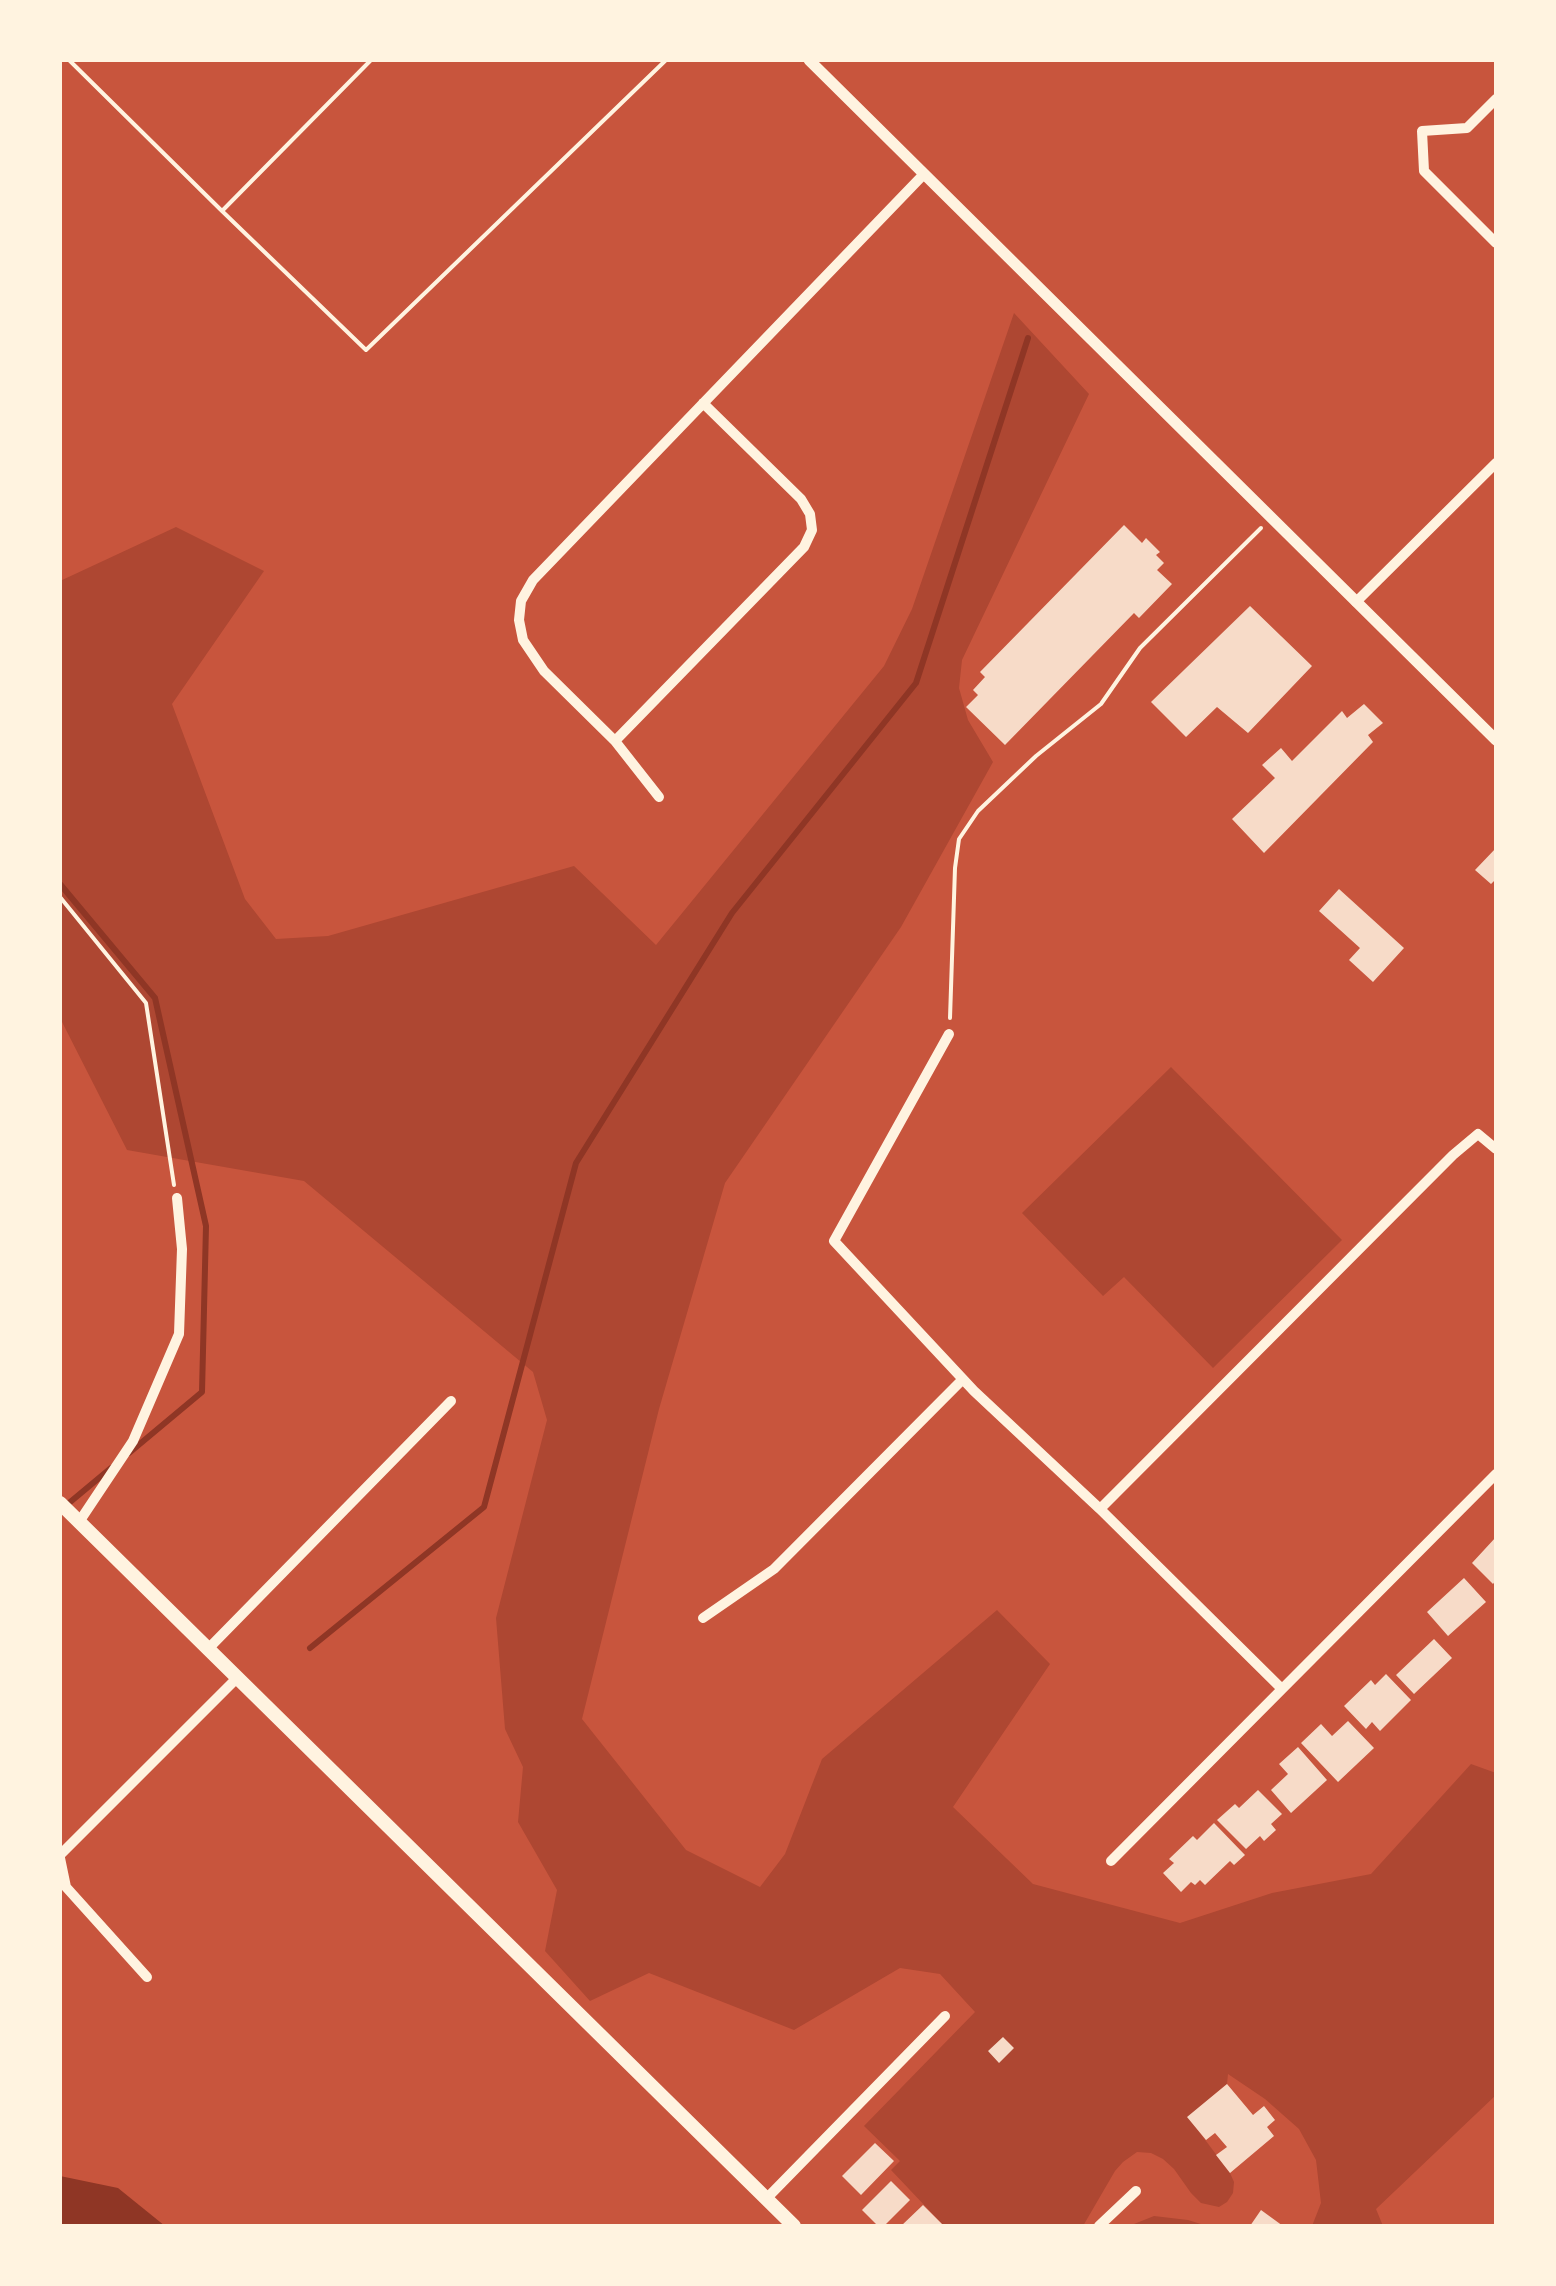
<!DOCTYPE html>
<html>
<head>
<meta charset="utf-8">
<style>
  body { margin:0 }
  #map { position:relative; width:1556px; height:2286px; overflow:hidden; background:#c8553d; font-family:Ubuntu,sans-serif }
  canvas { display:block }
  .frame { position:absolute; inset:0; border:62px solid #fff3e0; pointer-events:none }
</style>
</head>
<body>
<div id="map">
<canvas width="1556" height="2286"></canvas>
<div class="frame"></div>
</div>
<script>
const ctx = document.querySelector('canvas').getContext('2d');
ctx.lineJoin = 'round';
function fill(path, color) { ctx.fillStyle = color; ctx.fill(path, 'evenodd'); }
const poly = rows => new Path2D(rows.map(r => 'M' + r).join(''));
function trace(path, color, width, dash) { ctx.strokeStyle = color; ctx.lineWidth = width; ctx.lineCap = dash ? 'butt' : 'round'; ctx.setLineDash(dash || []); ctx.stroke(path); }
const green = poly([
  [1014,313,1089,394,962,660,959,688,968,720,993,762,901,927,725,1183,659,1409,582,1719,686,1850,760,1887,785,1854,822,1759,997,1610,1050,1664,953,1807,1033,1884,1180,1923,1272,1893,1371,1874,1471,1764,1496,1773,1496,2095,1376,2209,1383,2226,1312,2226,1321,2203,1316,2160,1299,2129,1265,2099,1228,2074,1227,2084,1188,2117,1230,2173,1234,2182,1233,2193,1227,2202,1219,2207,1201,2203,1191,2193,1174,2169,1163,2159,1151,2153,1137,2152,1123,2162,1115,2171,1083,2226,944,2226,891,2170,900,2161,864,2126,975,2012,940,1974,900,1968,794,2030,649,1973,590,2001,545,1951,557,1890,518,1822,523,1767,505,1729,496,1618,547,1420,533,1372,304,1181,127,1150,60,1018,60,581,176,527,264,571,172,704,245,899,276,939,328,936,574,866,656,945,884,666,912,609],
  [1171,1067,1342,1240,1213,1368,1124,1277,1103,1296,1022,1213],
  [1154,2216,1188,2220,1207,2226,1129,2226]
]);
const water = poly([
  [60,2176,118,2188,165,2226,60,2226]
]);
const stream = poly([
  [60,884,155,998,206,1226,202,1392,129,1453],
  [63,1508,111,1468],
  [310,1648,484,1507,576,1163,732,913,916,683,1028,338]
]);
const building = poly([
  [1124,525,1142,543,1146,538,1160,552,1156,555,1164,563,1157,570,1172,584,1139,618,1134,613,1005,745,966,707,978,695,973,690,985,677,980,672],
  [1250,606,1312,666,1248,733,1217,707,1186,737,1151,702],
  [1364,704,1383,723,1368,735,1373,742,1264,853,1232,819,1275,778,1262,765,1281,748,1292,761,1342,711,1347,718],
  [1496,848,1496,879,1491,884,1475,870],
  [1339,889,1404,948,1373,982,1349,960,1360,948,1319,911],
  [1496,1537,1496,1580,1493,1584,1472,1563],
  [1464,1578,1486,1602,1448,1636,1427,1612],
  [1434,1639,1452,1658,1414,1694,1396,1675],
  [1386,1674,1411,1700,1380,1731,1372,1722,1366,1729,1344,1706,1371,1680,1375,1685],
  [1348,1721,1374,1748,1338,1782,1301,1743,1321,1724,1332,1736],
  [1298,1747,1327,1780,1291,1813,1271,1790,1288,1774,1279,1764],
  [1258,1790,1282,1814,1271,1824,1276,1830,1264,1841,1260,1836,1246,1849,1217,1820,1235,1804,1239,1808],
  [1214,1823,1245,1855,1234,1865,1230,1861,1205,1885,1200,1880,1195,1885,1191,1882,1181,1892,1163,1873,1174,1863,1169,1859,1193,1836,1197,1840],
  [1003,2037,1014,2048,999,2063,988,2051],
  [1227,2084,1253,2115,1264,2106,1275,2120,1267,2127,1274,2136,1230,2173,1216,2155,1227,2147,1215,2133,1206,2140,1187,2117],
  [875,2143,894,2161,861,2195,842,2176],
  [891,2181,910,2200,884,2226,878,2226,862,2210],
  [923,2205,944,2226,901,2226],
  [1261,2210,1283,2226,1250,2226]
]);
const path = poly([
  [69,60,222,211],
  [371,60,222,211,366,350,666,60],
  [60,897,146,1003,174,1185],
  [950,1018,955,868,959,839,978,811,1036,756,1101,704,1140,648,1261,528]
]);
const minor = poly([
  [1496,99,1467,128,1422,131,1424,171,1496,243],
  [1356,602,1496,463],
  [615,741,804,547,812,530,810,514,801,499,703,403],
  [659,797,615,741,544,671,523,640,519,620,521,601,533,580,924,174],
  [949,1034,834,1241,974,1391,1100,1509,1282,1689],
  [1100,1509,1453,1155,1478,1134,1496,1149],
  [79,1522,133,1441,179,1334,182,1249,177,1198],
  [703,1618,774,1569,963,1379],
  [207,1650,451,1401],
  [60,1855,237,1678],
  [60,1858,66,1887,147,1977],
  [1111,1861,1496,1474],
  [767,2198,945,2016],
  [1099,2226,1136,2191]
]);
const tertiary = poly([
  [809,60,1496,740]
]);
const secondary = poly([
  [60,1503,794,2226]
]);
fill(green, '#ae4732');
fill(water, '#8f3625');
trace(stream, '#8f3625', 6);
fill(building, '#f7dbc8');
trace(path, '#fff3e0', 4);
trace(minor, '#fff3e0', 10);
trace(tertiary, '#fff3e0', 11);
trace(secondary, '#fff3e0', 14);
</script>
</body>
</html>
